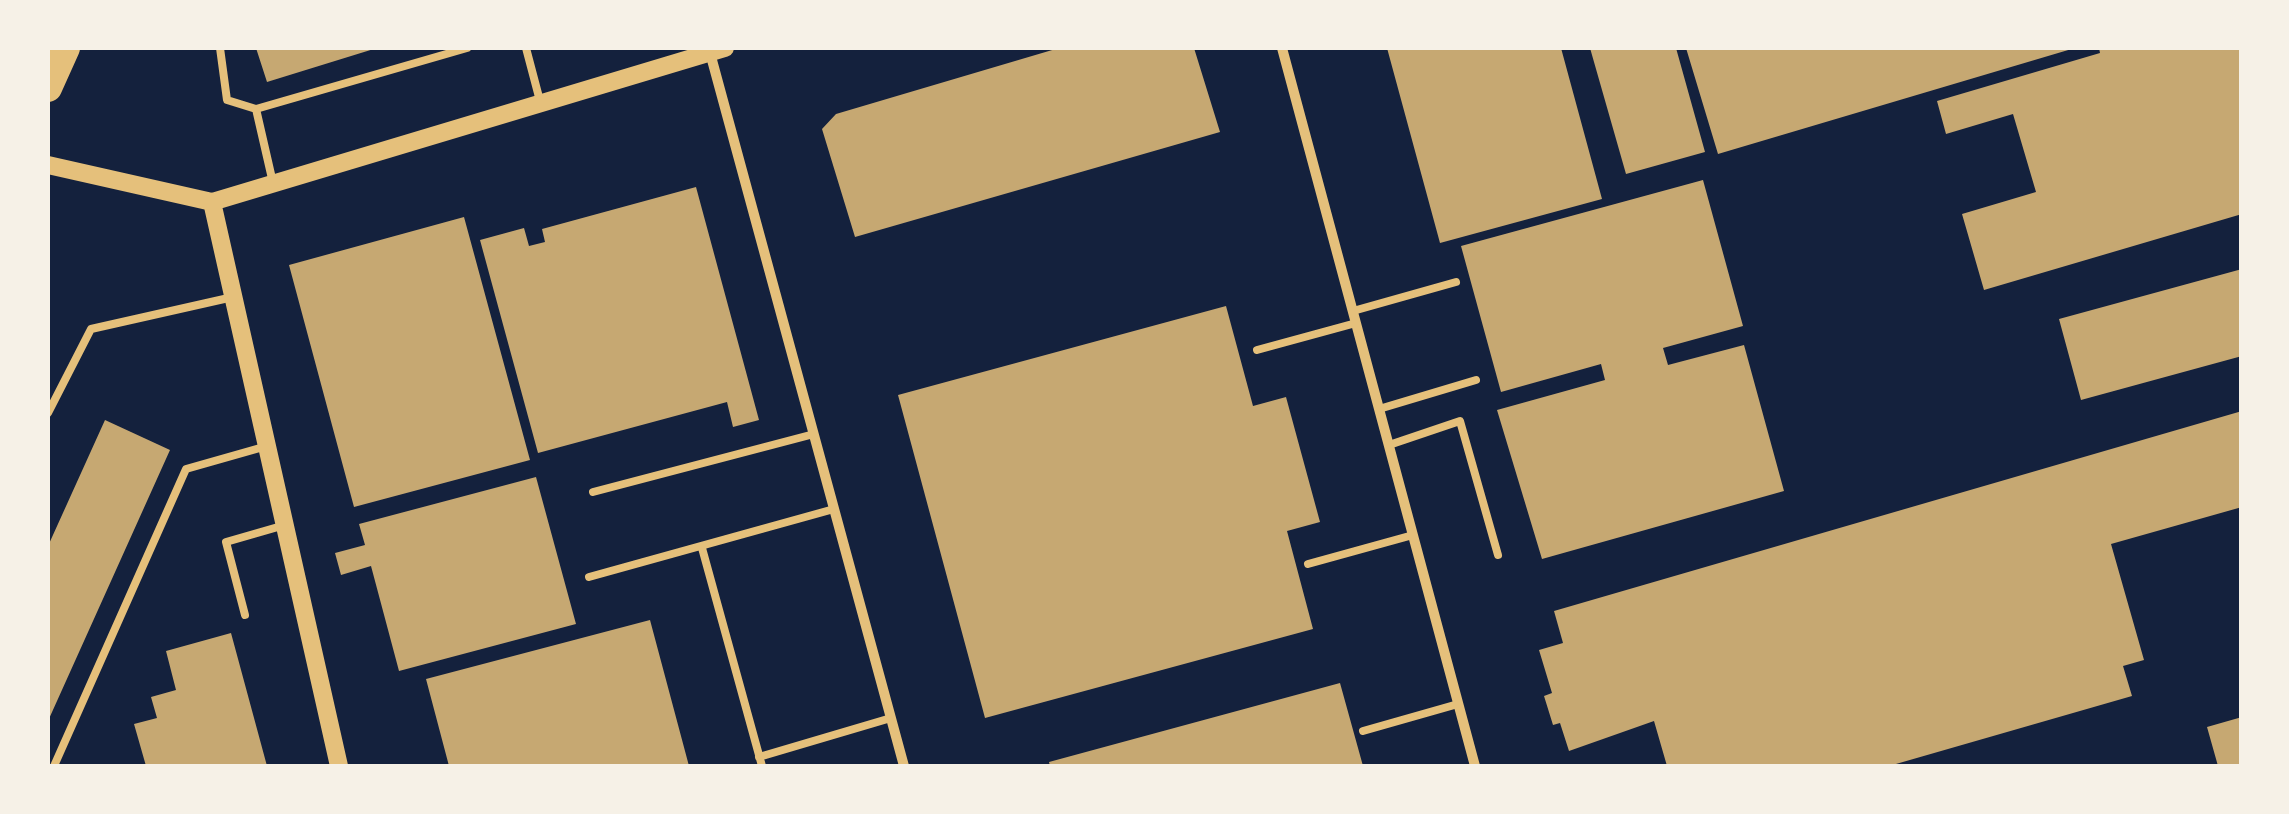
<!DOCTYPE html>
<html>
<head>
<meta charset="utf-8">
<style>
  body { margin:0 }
  #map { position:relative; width:2289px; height:814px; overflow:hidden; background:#14213d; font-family:"Nunito Sans",sans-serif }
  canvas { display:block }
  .frame { position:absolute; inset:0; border:50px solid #f6f1e7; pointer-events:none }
</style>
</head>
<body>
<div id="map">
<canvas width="2289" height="814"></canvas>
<div class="frame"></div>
</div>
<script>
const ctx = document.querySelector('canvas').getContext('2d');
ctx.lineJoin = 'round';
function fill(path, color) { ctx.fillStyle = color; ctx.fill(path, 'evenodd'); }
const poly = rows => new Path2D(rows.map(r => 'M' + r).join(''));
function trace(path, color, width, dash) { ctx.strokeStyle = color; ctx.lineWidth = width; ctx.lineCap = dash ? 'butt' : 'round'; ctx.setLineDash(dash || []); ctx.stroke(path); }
const building = poly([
  [256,48,377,48,267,82],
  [1059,48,1194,48,1220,132,855,237,822,129,836,114],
  [1387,48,1561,48,1602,199,1440,243],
  [1590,48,1676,48,1705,152,1626,174],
  [1686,48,2075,48,1718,154],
  [2099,48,2242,48,2242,214,1984,290,1962,214,2036,192,2013,114,1946,134,1937,101,2100,53],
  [1703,180,1743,326,1663,348,1668,365,1744,345,1784,491,1542,559,1497,410,1605,380,1601,364,1501,392,1461,246],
  [696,187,759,420,733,427,727,402,538,453,480,240,524,228,529,246,545,242,542,229],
  [464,217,530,460,354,507,289,265],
  [2242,269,2242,356,2081,400,2059,319],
  [1226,306,1253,406,1286,397,1320,522,1287,531,1313,629,985,718,898,395],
  [2242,411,2242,507,2111,544,2144,660,2123,666,2132,696,1889,766,1667,766,1654,721,1569,751,1560,723,1553,725,1544,696,1552,693,1539,650,1563,643,1554,611],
  [105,420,170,450,48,721,48,546],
  [536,477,576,624,399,671,371,566,341,575,335,553,365,545,359,524],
  [650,620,689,766,449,766,426,679],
  [231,633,267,766,146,766,134,724,157,718,151,697,176,690,166,651],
  [1340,683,1363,766,1050,766,1049,762],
  [2242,717,2242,766,2218,766,2207,727]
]);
const service = poly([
  [220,48,227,100,256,109,467,48],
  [526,48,540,101],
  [256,109,273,183],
  [1353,311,1456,282],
  [1257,350,1356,323],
  [1379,409,1476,380],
  [48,413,91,329,233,297],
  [1389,445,1460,421,1498,555],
  [593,492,814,434],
  [702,548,762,766],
  [1308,564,1413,535],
  [589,577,834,509],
  [245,615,226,542,285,525],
  [1363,731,1458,704],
  [759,757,891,718],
  [54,766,186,469,267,446]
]);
const minor = poly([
  [1282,48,1475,766],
  [709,49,904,766]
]);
const tertiary = poly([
  [48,165,212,202,725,48],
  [212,202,339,766]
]);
const trunk = poly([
  [48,88,66,48]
]);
fill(building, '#c6a872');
trace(service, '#e5c07b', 8);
trace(minor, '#e5c07b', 10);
trace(tertiary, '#e5c07b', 18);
trace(trunk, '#e5c07b', 28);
</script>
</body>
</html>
